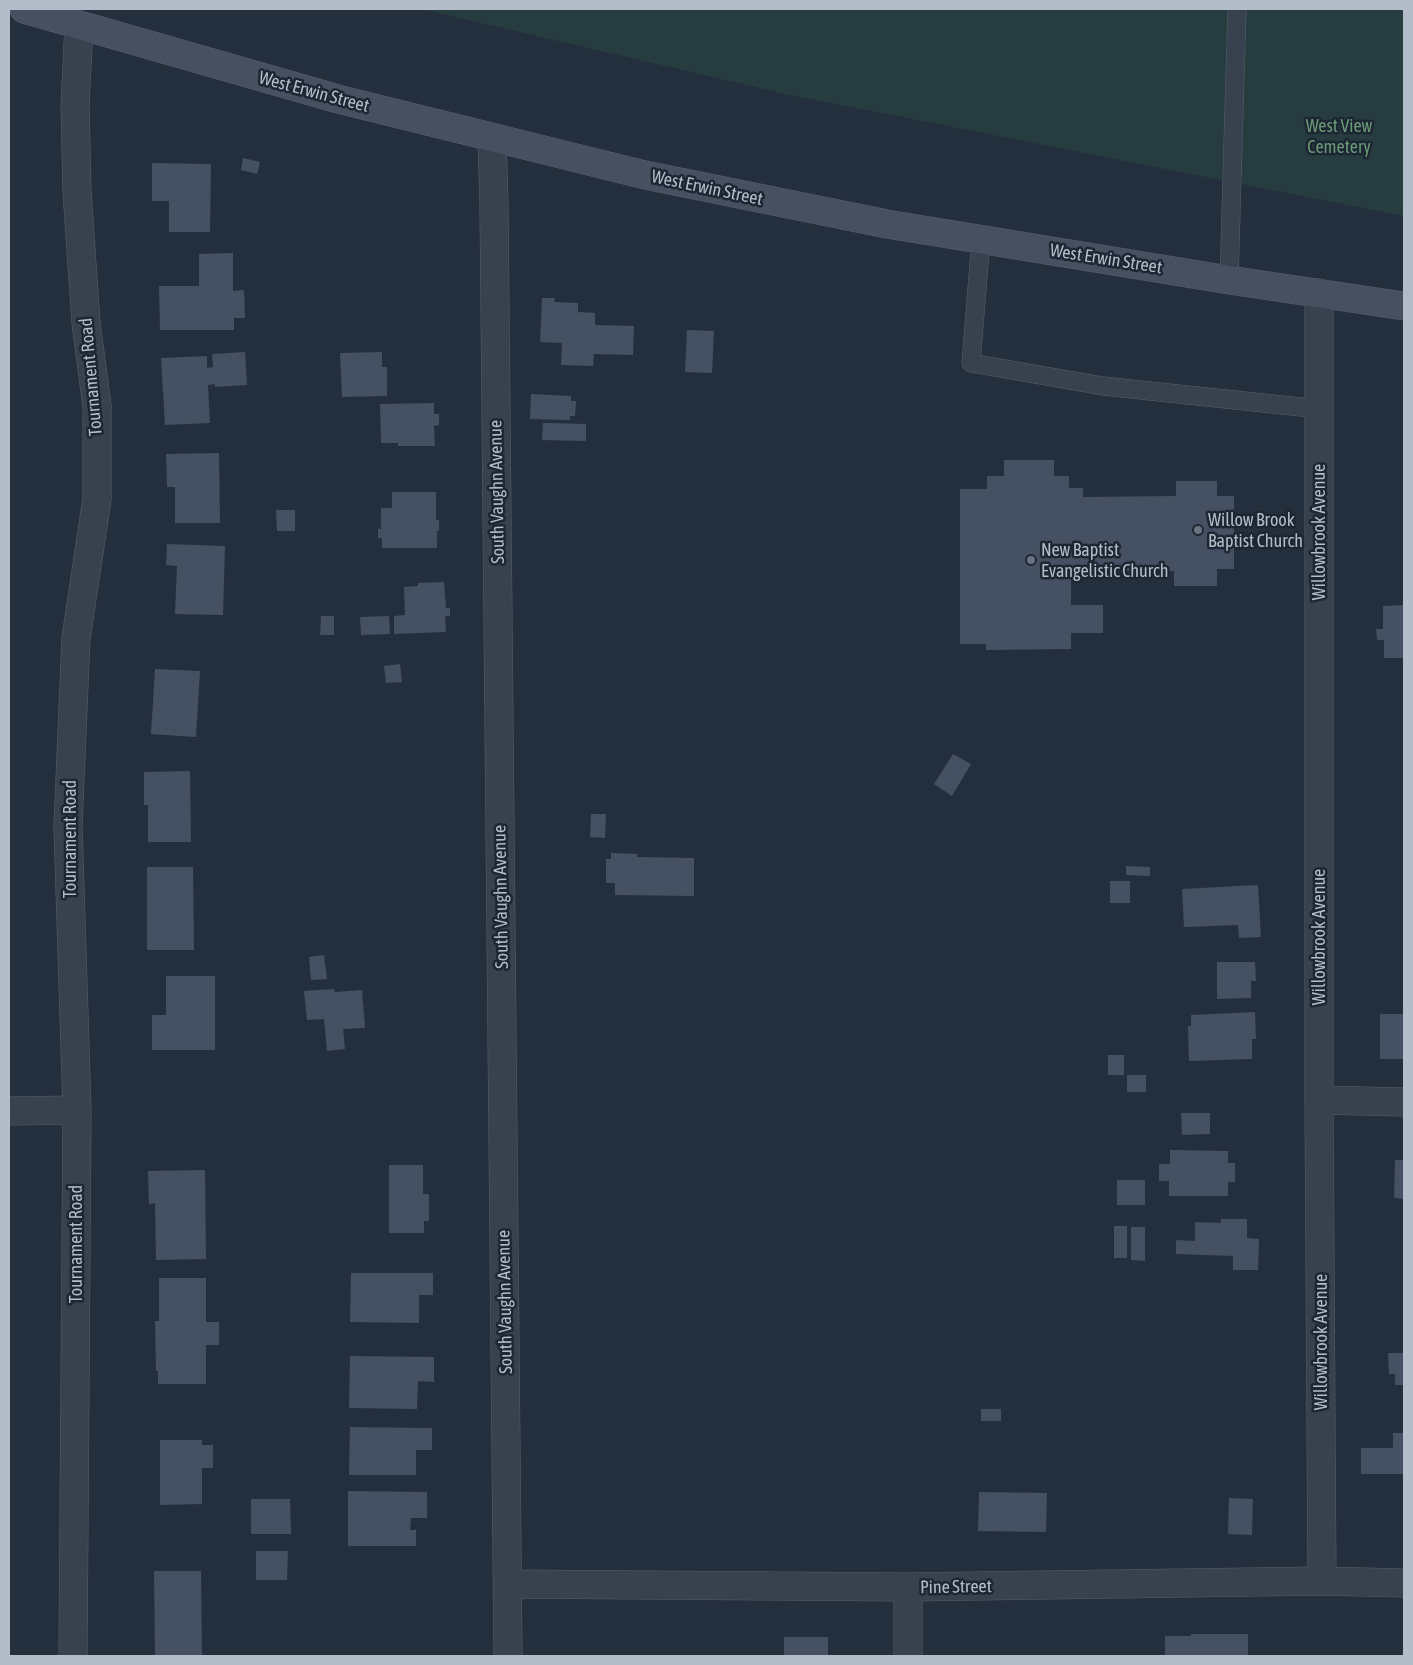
<!DOCTYPE html>
<html>
<head>
<meta charset="utf-8">
<style>
  body { margin:0 }
  #map { position:relative; width:1413px; height:1665px; overflow:hidden; background:#242f3e; font-family:"Asap Condensed",sans-serif }
  canvas { display:block }
  .frame { position:absolute; inset:0; border:10px solid #b4bcc9; pointer-events:none }
</style>
</head>
<body>
<div id="map">
<canvas width="1413" height="1665"></canvas>
<div class="frame"></div>
</div>
<script>
const ctx = document.querySelector('canvas').getContext('2d');
ctx.lineJoin = 'round';
function fill(path, color) { ctx.fillStyle = color; ctx.fill(path, 'evenodd'); }
const poly = rows => new Path2D(rows.map(r => 'M' + r).join(''));
function trace(path, color, width, dash) { ctx.strokeStyle = color; ctx.lineWidth = width; ctx.lineCap = dash ? 'butt' : 'round'; ctx.setLineDash(dash || []); ctx.stroke(path); }
function write(font, color, halo, rows, align = 'center') {
  ctx.font = font + ' "Asap Condensed",sans-serif'; ctx.lineWidth = 5; ctx.setLineDash([]); ctx.textBaseline = 'middle'; ctx.strokeStyle = halo; ctx.fillStyle = color; for (const [text, x, y, turn = 0] of rows) {
    ctx.save(); ctx.translate(x, y); ctx.rotate((+turn || 0) * Math.PI / 180); ctx.textAlign = isNaN(turn) ? turn : align; if (halo) ctx.strokeText(text, 0, 0); ctx.fillText(text, 0, 0); ctx.restore();
  }
}
const green = poly([
  [421,9,1404,9,1404,216,785,94]
]);
const building = poly([
  [243,158,260,162,257,174,241,170],
  [152,163,211,164,210,232,169,232,169,201,152,201],
  [233,253,233,291,244,290,245,318,234,318,234,330,160,330,159,286,199,286,199,254],
  [542,298,555,298,554,302,578,303,578,312,595,313,595,325,634,326,633,355,594,354,593,366,561,365,562,343,540,342],
  [687,330,714,331,712,373,685,372],
  [245,352,247,385,215,387,215,384,208,385,210,423,165,425,161,358,207,356,207,368,213,367,212,354],
  [382,352,382,367,387,367,387,396,342,397,340,353],
  [531,394,571,396,571,401,576,401,575,416,570,416,570,420,530,419],
  [434,403,434,414,439,414,439,425,434,426,435,446,398,446,398,443,381,443,380,404],
  [543,423,586,424,586,441,542,440],
  [219,453,220,523,175,523,175,487,167,487,166,454],
  [1004,460,1054,460,1054,476,1069,476,1069,488,1083,488,1083,497,1176,496,1176,481,1217,481,1217,496,1234,496,1234,569,1217,569,1217,586,1174,586,1174,571,1071,571,1071,605,1103,605,1103,633,1071,633,1071,649,986,650,986,644,960,644,960,489,987,489,987,476,1004,476],
  [392,492,436,492,436,520,439,520,439,531,437,531,437,548,382,548,382,538,378,538,378,529,381,529,381,508,392,508],
  [276,510,295,510,295,531,277,531],
  [167,544,225,546,223,615,175,614,177,566,166,565],
  [444,582,446,608,450,608,450,616,445,616,446,632,394,634,394,616,405,615,404,587,418,586,418,583],
  [1404,605,1404,658,1384,658,1384,640,1377,640,1376,629,1383,629,1383,606],
  [321,616,334,616,334,635,320,635],
  [389,616,390,634,361,635,360,617],
  [400,664,402,682,386,683,384,666],
  [155,669,200,671,196,737,151,734],
  [953,754,971,764,952,796,934,784],
  [190,771,191,842,148,842,148,805,144,805,144,772],
  [591,814,606,814,605,838,590,837],
  [611,853,637,854,637,857,694,858,694,896,615,895,615,883,606,883,606,859,611,859],
  [1126,866,1150,867,1150,876,1126,875],
  [147,867,193,867,194,950,147,950],
  [1110,881,1130,881,1130,903,1110,903],
  [1258,885,1261,937,1239,938,1238,925,1184,927,1182,889],
  [324,955,327,979,311,980,309,957],
  [1217,962,1255,962,1256,981,1251,981,1251,998,1217,999],
  [166,976,215,976,215,1050,152,1050,152,1015,166,1015],
  [334,989,335,992,362,990,365,1028,343,1029,345,1049,327,1051,324,1019,307,1020,304,991],
  [1255,1012,1256,1039,1252,1039,1252,1059,1189,1061,1188,1026,1191,1026,1191,1015],
  [1380,1014,1404,1014,1404,1059,1380,1059],
  [1108,1055,1124,1055,1124,1075,1108,1075],
  [1127,1075,1146,1075,1146,1092,1127,1092],
  [1181,1113,1210,1113,1210,1134,1182,1135],
  [1170,1150,1228,1151,1228,1163,1235,1163,1235,1182,1228,1182,1228,1196,1169,1196,1169,1181,1159,1181,1159,1164,1170,1164],
  [1395,1160,1404,1160,1404,1199,1394,1198],
  [389,1165,423,1165,423,1194,429,1194,429,1221,424,1221,424,1233,389,1233],
  [205,1170,206,1259,156,1260,155,1203,149,1204,148,1171],
  [1117,1180,1145,1180,1145,1205,1117,1205],
  [1221,1219,1247,1219,1247,1238,1259,1239,1258,1270,1233,1270,1233,1256,1176,1254,1176,1240,1195,1241,1195,1222,1221,1223],
  [1114,1226,1127,1226,1127,1258,1114,1258],
  [1131,1227,1145,1227,1145,1261,1131,1260],
  [351,1273,433,1273,433,1295,419,1295,419,1323,350,1322],
  [159,1278,206,1278,206,1322,219,1322,219,1345,206,1345,206,1384,158,1384,158,1371,156,1371,155,1321,159,1321],
  [1388,1353,1404,1353,1404,1385,1395,1385,1395,1374,1389,1374],
  [350,1356,434,1357,434,1382,418,1381,417,1409,349,1408],
  [981,1409,1001,1409,1001,1421,981,1421],
  [350,1427,432,1428,432,1450,416,1450,416,1475,349,1475],
  [1393,1433,1404,1433,1404,1474,1361,1474,1361,1448,1393,1448],
  [160,1440,202,1440,202,1445,213,1445,213,1468,202,1468,202,1504,160,1505],
  [348,1491,427,1492,427,1518,411,1518,410,1530,416,1530,416,1546,348,1546],
  [979,1492,1047,1493,1046,1532,978,1531],
  [1229,1498,1253,1499,1252,1535,1228,1534],
  [251,1499,290,1499,291,1534,251,1534],
  [256,1551,288,1551,287,1580,256,1580],
  [154,1571,201,1571,202,1656,155,1656],
  [1191,1634,1248,1634,1248,1656,1165,1656,1165,1636,1191,1636],
  [784,1637,828,1637,828,1656,784,1656]
]);
const service = poly([
  [981,239,971,363,1103,386,1320,409],
  [1229,280,1237,9]
]);
const minor = poly([
  [492,138,494,205,508,1656],
  [1319,293,1319,1100,1322,1581],
  [1319,1100,1404,1102],
  [9,1111,77,1110],
  [508,1584,908,1587,1322,1581,1404,1583],
  [908,1587,908,1656],
  [73,1656,77,1110,68,826,76,638,97,499,97,406,86,323,77,191,75,105,79,26]
]);
const secondary = poly([
  [24,9,338,99,645,175,887,224,1229,280,1404,306]
]);
const markers = [
  [1198,530,5,"#6b7280"],
  [1031,560,5,"#6b7280"]
];
const streetNames = [
  ["West Erwin Street",314,92,15],
  ["West Erwin Street",707,188,12],
  ["West Erwin Street",1106,259,9],
  ["Tournament Road",91,377,-95],
  ["South Vaughn Avenue",497,492,-91],
  ["Willowbrook Avenue",1319,532,-90],
  ["Tournament Road",70,839,-90],
  ["South Vaughn Avenue",501,897,-91],
  ["Willowbrook Avenue",1319,937,-90],
  ["Tournament Road",76,1244,-90],
  ["South Vaughn Avenue",505,1302,-91],
  ["Willowbrook Avenue",1321,1342,-90],
  ["Pine Street",956,1587,-1]
];
const parkNames = [
  ["West View",1339,126],
  ["Cemetery",1339,147]
];
const poiNames = [
  ["Willow Brook",1208,520],
  ["Baptist Church",1208,541],
  ["New Baptist",1041,550],
  ["Evangelistic Church",1041,571]
];
fill(green, '#263c3f');
fill(building, '#455162');
trace(service, '#565f6c', 19);
trace(minor, '#565f6c', 29);
trace(secondary, '#565f6c', 29);
trace(service, '#38414e', 18);
trace(minor, '#38414e', 28);
trace(secondary, '#465061', 28);
for (const [x, y, r, color] of markers) { const dot = new Path2D(); dot.arc(x, y, r, 0, 2 * Math.PI); ctx.fillStyle = color; ctx.fill(dot); trace(dot, '#1d2633', 2); }
write('18px', '#b4bcc9', '#1d2633', streetNames);
write('18px', '#6b9a76', '#1d2633', parkNames);
write('18px', '#b4bcc9', '#1d2633', poiNames, 'left');
</script>
</body>
</html>
